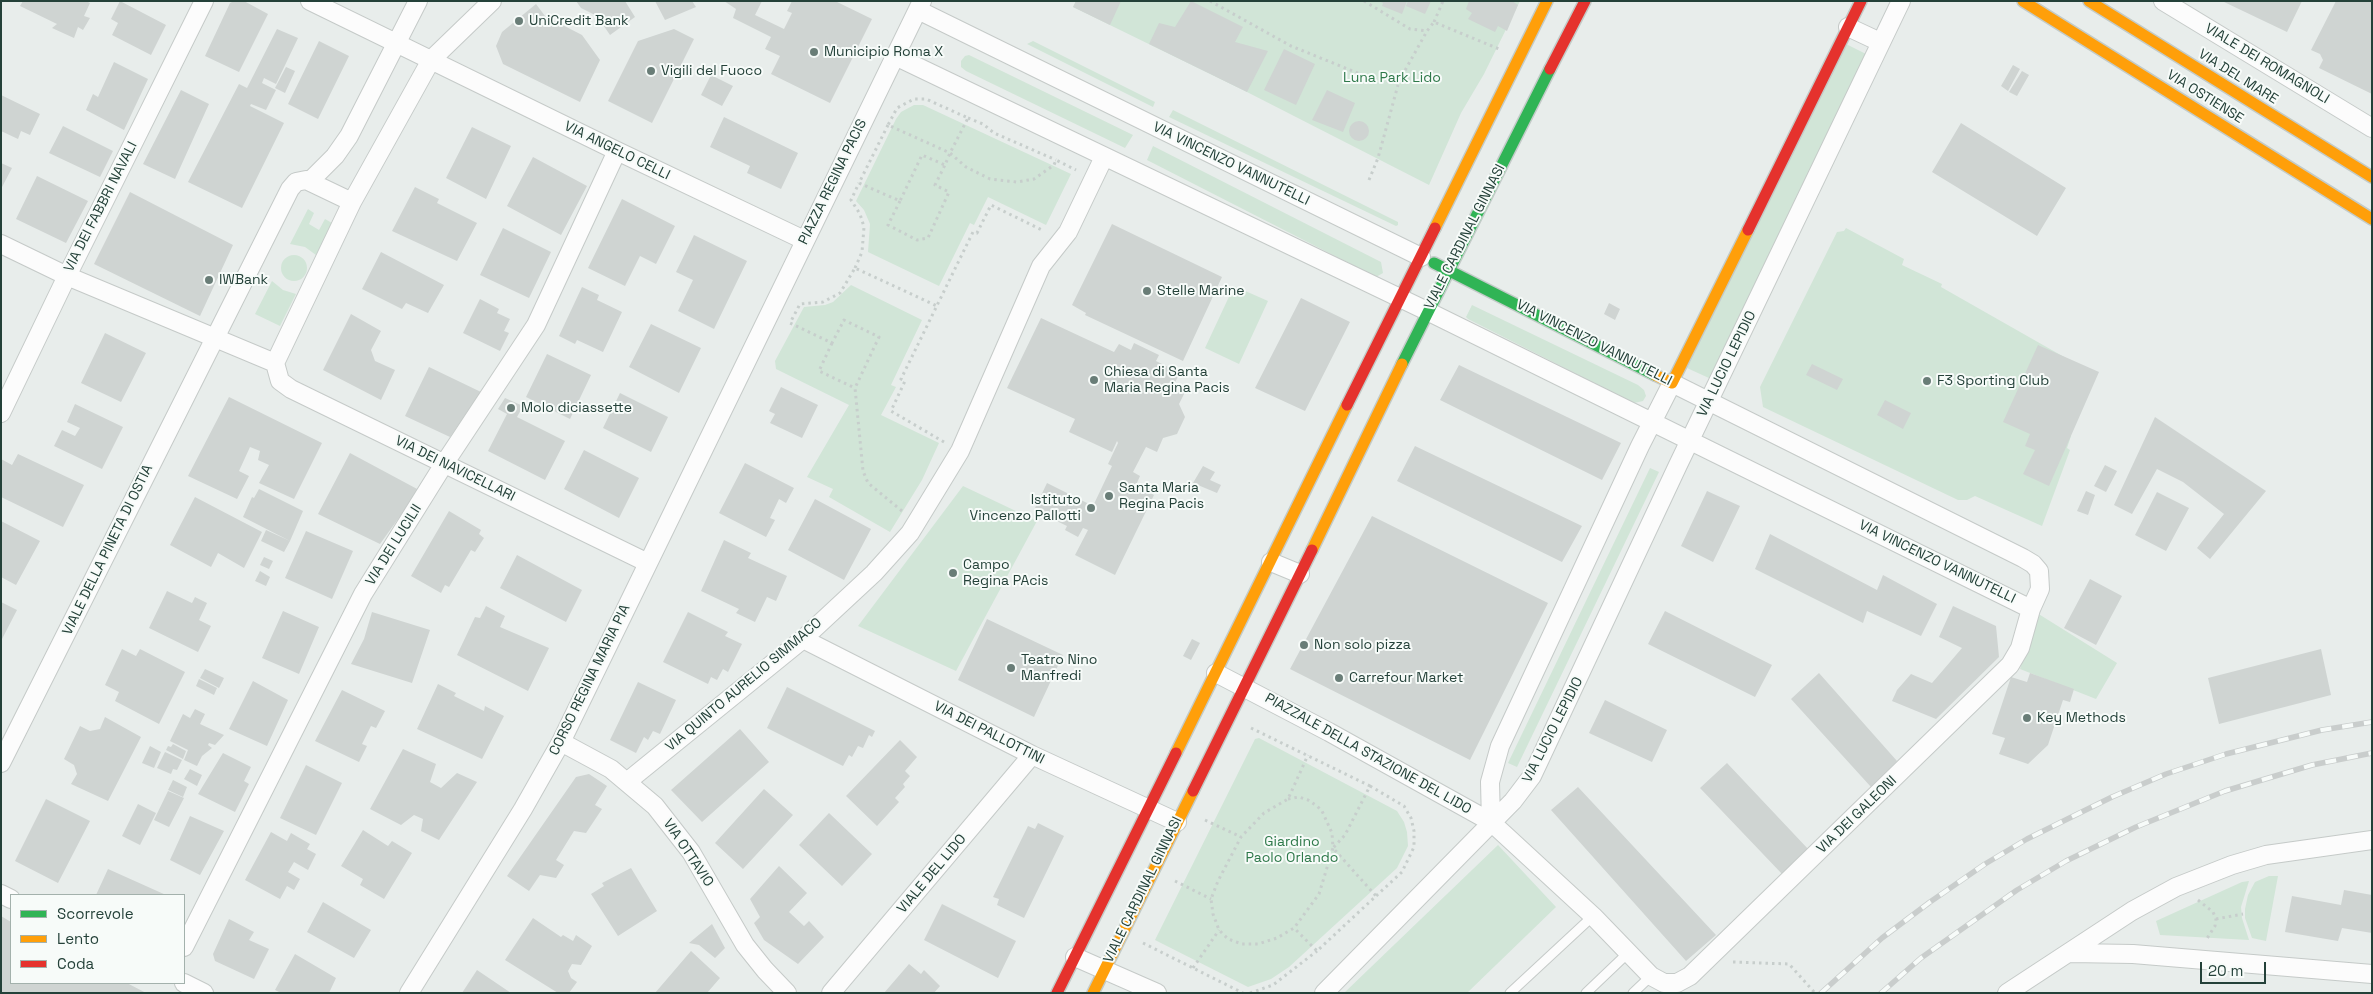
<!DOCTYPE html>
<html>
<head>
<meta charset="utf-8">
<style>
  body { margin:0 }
  #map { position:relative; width:2373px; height:994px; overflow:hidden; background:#e8edeb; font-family:"Space Grotesk",sans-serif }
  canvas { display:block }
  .frame { position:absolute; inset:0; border:2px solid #244139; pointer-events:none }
  .legend { position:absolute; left:10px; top:894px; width:175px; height:90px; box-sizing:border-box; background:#f7fbf9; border:1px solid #a3b1ac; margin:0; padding:6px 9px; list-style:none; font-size:15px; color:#244139 }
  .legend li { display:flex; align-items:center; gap:10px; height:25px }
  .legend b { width:25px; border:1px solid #a3b1ac }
  .scale { position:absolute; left:2200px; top:962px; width:66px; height:22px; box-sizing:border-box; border:2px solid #244139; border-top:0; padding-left:6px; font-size:15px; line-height:18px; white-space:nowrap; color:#244139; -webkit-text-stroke:4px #f7fbf9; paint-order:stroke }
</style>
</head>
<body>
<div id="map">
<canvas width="2373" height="994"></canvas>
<div class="frame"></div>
<ul class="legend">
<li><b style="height:6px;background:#30b455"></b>Scorrevole</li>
<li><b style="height:6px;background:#ff9f0a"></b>Lento</li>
<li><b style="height:6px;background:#e5322d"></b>Coda</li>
</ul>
<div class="scale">20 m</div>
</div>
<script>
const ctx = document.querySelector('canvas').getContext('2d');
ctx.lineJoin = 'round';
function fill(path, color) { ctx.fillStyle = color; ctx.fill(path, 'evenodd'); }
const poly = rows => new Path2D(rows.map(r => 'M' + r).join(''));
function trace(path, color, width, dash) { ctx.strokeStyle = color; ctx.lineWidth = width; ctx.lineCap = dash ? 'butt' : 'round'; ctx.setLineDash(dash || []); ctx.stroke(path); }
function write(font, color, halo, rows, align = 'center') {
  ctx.font = font + ' "Space Grotesk",sans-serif'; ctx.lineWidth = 4; ctx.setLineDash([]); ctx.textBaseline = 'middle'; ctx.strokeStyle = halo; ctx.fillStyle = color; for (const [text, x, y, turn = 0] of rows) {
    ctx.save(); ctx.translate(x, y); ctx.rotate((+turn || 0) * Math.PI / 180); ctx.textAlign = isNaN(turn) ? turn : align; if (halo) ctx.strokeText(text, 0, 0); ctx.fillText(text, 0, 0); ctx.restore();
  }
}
const green = poly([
  [1076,1,1520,1,1484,74,1461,113,1429,185,1247,92,1073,7],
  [1033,41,1155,102,1153,107,1027,44],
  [1846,44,1870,56,1711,379,1687,368],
  [969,55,1133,135,1125,148,966,71,961,67,961,61,965,56],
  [914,105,923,105,1071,174,1046,225,988,197,974,225,970,223,939,286,868,252,870,224,864,210,856,201,896,119,901,112],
  [1173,110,1398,222,1398,225,1396,226,1169,117],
  [1153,146,1381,262,1383,273,1376,277,1147,160],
  [308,209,314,213,309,224,319,230,325,219,332,223,316,255,305,247,290,244],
  [1846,228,1904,259,1902,265,1942,284,1941,287,2094,374,2068,435,2071,436,2067,448,2070,450,2042,526,1975,496,1967,500,1958,500,1763,407,1760,387,1837,232,1844,231],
  '281 268a13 13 0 1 1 26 0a13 13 0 1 1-26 0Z',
  [272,281,283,290,296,294,280,326,255,314],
  [851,285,922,320,891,385,896,387,881,415,939,443,922,480,890,532,829,497,833,489,807,477,849,405,776,369,775,361,804,307,825,305,833,302],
  [1234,286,1268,301,1239,364,1205,348],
  [1472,305,1638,385,1644,390,1646,396,1643,401,1634,403,1468,319,1466,317],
  [1650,468,1659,472,1517,767,1508,763],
  [963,486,1037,521,956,671,858,626],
  [2037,613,2117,663,2096,699,2020,669],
  [1259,738,1397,811,1404,822,1407,832,1408,846,1397,868,1289,967,1271,979,1248,987,1155,940,1255,739],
  [1498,845,1556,907,1467,993,1344,993],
  [2269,876,2278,876,2266,941,2252,938,2245,918,2245,909,2248,895,2255,882],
  [2249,881,2241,907,2242,918,2249,940,2160,935,2156,921,2242,882]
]);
const building = poly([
  [23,1,86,1,90,3,84,16,90,18,83,30,78,27,74,38,52,28,57,24,20,6],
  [120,1,166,25,151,55,112,35,118,23,111,19],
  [234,1,244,1,268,14,239,72,205,56,230,3],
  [576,1,625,1,635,17,610,35,597,16,581,8],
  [655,1,692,1,696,7,665,20],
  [724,1,762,1,755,15,784,29,792,13,787,11,792,1,835,1,872,19,830,103,771,74,780,56,765,49,771,37,733,18,736,9],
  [1076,1,1121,1,1110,25,1073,7],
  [1191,1,1243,27,1235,42,1268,51,1247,92,1149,44,1159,23,1175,27],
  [1379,1,1407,1,1402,14,1382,6,1383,3],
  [1408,1,1431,1,1425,14,1406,6],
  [1469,1,1512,1,1518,5,1507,31,1498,26,1495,32,1468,19,1472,13,1466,9],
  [2222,1,2302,1,2287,32],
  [2336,1,2372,1,2372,94,2319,68,2323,60,2320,54,2311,50],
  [536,4,545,16,582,35,600,60,580,102,503,64,496,46,502,32],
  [277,29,298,38,276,84,264,78,262,83,276,90,266,110,251,104,250,106,284,123,242,208,188,182,239,84,247,88],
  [674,29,694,39,652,123,608,101,638,41],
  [319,41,349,56,318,119,288,104],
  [1284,49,1315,64,1296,105,1264,90],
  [114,62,148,79,124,130,86,110,93,94,98,97],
  [2013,65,2020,69,2008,91,2001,86],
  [286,67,295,71,285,93,275,88],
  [2022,71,2029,75,2017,96,2009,92],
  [711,75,733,86,722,106,701,95],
  [181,90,209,104,175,179,143,164],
  [1327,90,1355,103,1343,132,1312,120],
  [1,95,40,114,30,135,21,131,18,139,1,131],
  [724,117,798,153,781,189,747,173,750,166,710,147],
  '1349 131a10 10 0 1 1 20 0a10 10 0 1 1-20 0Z',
  [1961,123,2066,188,2037,236,1932,172],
  [63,126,113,151,100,177,49,153],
  [472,127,511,146,486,199,446,178],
  [533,157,587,186,561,235,507,206],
  [1,163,12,168,1,189],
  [37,176,88,201,66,243,16,219],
  [415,187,439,199,437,203,477,223,457,261,392,231],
  [130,192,233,245,200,316,94,264],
  [622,199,675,226,656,264,640,256,625,286,588,268],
  [1112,224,1222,277,1183,361,1085,315,1086,313,1072,305],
  [503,228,551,252,529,298,480,275],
  [694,235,747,261,714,329,678,311,693,280,676,272],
  [381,252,444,285,428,313,406,303,402,309,362,289],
  [582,287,599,295,597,300,622,312,603,352,577,340,575,344,559,336],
  [1301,298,1350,322,1305,411,1255,388],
  [480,299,499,309,497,313,510,319,504,331,509,333,500,351,463,333],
  [1609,303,1620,309,1615,320,1604,314],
  [351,314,381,331,371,350,375,361,395,370,381,400,323,370],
  [1041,318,1114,352,1119,344,1131,350,1134,343,1159,355,1156,361,1180,373,1173,386,1185,392,1179,404,1185,417,1177,434,1163,438,1157,452,1146,447,1133,472,1140,476,1136,485,1154,495,1115,575,1075,555,1088,530,1083,528,1078,537,1065,530,1067,526,1034,510,1047,483,1093,506,1112,466,1108,464,1118,443,1117,441,1112,452,1069,432,1075,419,1007,388],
  [651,324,701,348,679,393,629,367],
  [105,333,146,353,121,402,81,383],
  [2038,345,2099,372,2049,486,2023,474,2035,450,2025,446,2030,434,2003,422],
  [547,354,591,375,570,419,526,397],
  [1812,364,1843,379,1837,390,1806,375],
  [1459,365,1621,443,1602,480,1440,400],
  [429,367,481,392,450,437,405,416],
  [781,387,818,405,802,438,770,423,775,414,769,411],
  [620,393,668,417,651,452,603,428],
  [229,397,322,443,294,499,259,483,269,465,258,460,260,451,250,447,239,471,249,476,237,499,188,476],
  [505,398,523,406,517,417,565,441,545,480,488,451,507,414,498,409],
  [1885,400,1911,413,1903,429,1877,415],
  [75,404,123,427,102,469,54,446,62,430,75,436,80,428,67,422],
  [2155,417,2266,491,2210,559,2197,548,2224,514,2183,482,2157,469,2132,514,2114,505],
  [1415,446,1582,526,1562,562,1397,481],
  [584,450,639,478,619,518,564,489],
  [350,453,419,490,380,544,318,514],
  [18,454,84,485,63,527,1,497,1,459,12,465],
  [745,463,794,488,786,503,779,499,770,518,775,520,766,537,719,513],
  [2105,465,2117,471,2106,492,2094,486],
  [1203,466,1215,472,1210,480,1221,485,1217,493,1193,483],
  [259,489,303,511,290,541,243,517,252,497,254,498],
  [1707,491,1740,506,1713,562,1681,546],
  [2086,491,2095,495,2088,515,2077,511],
  [2157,492,2189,508,2166,551,2135,535],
  [195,497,262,532,244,568,218,553,211,567,170,545],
  [815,499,871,529,844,580,788,550],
  [449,511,481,530,479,534,484,538,475,552,471,550,449,587,445,585,441,593,411,576],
  [1372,516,1548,603,1470,760,1290,669],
  [1,521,40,541,16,585,1,577],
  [266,530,290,541,284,552,261,541],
  [306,531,353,551,332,599,285,578],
  [1770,534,1877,590,1883,575,1937,604,1921,636,1867,611,1863,623,1755,569],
  [724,540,751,553,748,558,787,576,776,601,767,597,755,622,736,613,739,609,701,591],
  [517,555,582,590,566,622,500,588],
  [264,557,273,561,269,569,260,565],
  [260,571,270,577,266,586,255,581],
  [2090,579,2122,596,2096,645,2064,628],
  [167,591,192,603,195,597,207,603,199,620,211,626,198,652,149,628],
  [1,602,17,610,1,641],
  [486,606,505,616,500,627,549,648,528,691,457,655,475,617,480,618],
  [1953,606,1996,626,1999,657,1936,719,1892,701,1897,690,1911,674,1932,683,1962,648,1939,637],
  [283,611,319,627,299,674,262,658],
  [1665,611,1772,665,1755,697,1648,644],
  [372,612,430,630,412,683,351,664,364,639],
  [688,612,728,632,725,636,742,644,728,672,723,669,717,680,711,677,708,684,663,662],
  [987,619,1063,655,1034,717,958,680],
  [1192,639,1200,643,1191,660,1183,656],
  [122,649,136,656,140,649,185,672,159,724,115,701,119,692,105,685],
  [2321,649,2331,695,2219,724,2208,678],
  [205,669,224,678,219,688,200,678],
  [1819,673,1897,761,1871,787,1791,699],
  [2030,673,2074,689,2070,702,2063,700,2048,745,2028,764,1999,754,2005,738,1992,734,2011,677,2027,682],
  [199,679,217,688,214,695,196,686],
  [253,681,288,700,267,746,229,729],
  [638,682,676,700,660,734,653,731,648,740,644,737,636,753,610,740],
  [438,684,456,693,454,696,484,711,485,706,504,716,482,759,417,729],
  [787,687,875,731,872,737,869,735,863,748,858,746,852,757,849,755,843,766,767,728],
  [342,690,385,711,376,728,371,726,362,744,367,746,359,762,315,741],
  [1605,700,1667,730,1652,762,1589,733],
  [195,709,205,714,200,724,224,735,215,745,209,743,208,745,212,748,202,756,197,766,184,760,188,750,170,741,183,714,190,718],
  [105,717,141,737,108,801,71,784,77,774,74,765,64,759,80,726,90,731,100,729],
  [740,729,769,762,702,822,671,790],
  [900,740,917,757,905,771,910,776,903,784,905,787,895,798,899,802,877,826,846,796],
  [173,744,186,751,183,759,166,750,168,746,171,747],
  [150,746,161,752,154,768,142,763],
  [403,749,436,764,430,782,441,788,457,773,477,782,439,840,421,831,423,819,414,815,401,825,370,809],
  [165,752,182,760,177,770,173,769,171,774,157,768],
  [223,753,251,767,244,781,249,784,235,812,198,794],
  [1727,763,1809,850,1783,875,1700,788],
  [306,765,342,783,316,835,280,818],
  [190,769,202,775,197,786,184,779],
  [589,774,607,786,595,805,602,809,586,833,574,831,556,860,564,865,556,878,540,875,529,891,507,876,576,777],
  [173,780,187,787,183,797,168,790],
  [1578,787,1716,935,1686,961,1551,810],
  [764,789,793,815,743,869,715,843],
  [168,791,184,798,169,827,154,820],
  [46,799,90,821,58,883,15,861],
  [138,804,156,813,140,845,122,836],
  [829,813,872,854,842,886,799,845],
  [190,816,224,831,200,875,170,860],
  [1038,823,1064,836,1024,918,997,905,999,899,993,897,1028,826,1035,829],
  [363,830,388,846,392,841,412,853,384,899,360,885,363,879,341,866],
  [271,832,287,841,291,833,310,844,307,849,316,854,308,870,294,862,288,872,300,879,294,890,287,886,280,899,245,880],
  [779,866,807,893,789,912,804,926,809,921,824,937,798,964,764,940,754,923,760,917,750,899],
  [631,868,657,911,618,936,591,894,604,886,602,883],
  [108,869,166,895,96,895],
  [2344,890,2372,895,2372,933,2342,928,2338,941,2285,932,2292,896,2341,905],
  [323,902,371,930,354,958,307,932],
  [942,904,1016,941,998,978,924,940],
  [1,916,11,922,11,983,127,983,146,993,1,993],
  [533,918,561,937,563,935,573,941,576,935,592,946,581,965,572,964,568,971,571,978,577,982,569,993,558,993,505,960],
  [229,919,254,932,249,940,269,949,254,979,215,961,213,954],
  [712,924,725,948,715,958,699,945,689,943],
  [691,951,720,978,707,993,655,993],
  [295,954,336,978,329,993,281,993,275,990],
  [909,964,921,974,924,970,940,986,934,993,884,993],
  [477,970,511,993,462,993]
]);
const path = poly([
  [1210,1,1291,46,1370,78,1398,83,1427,31],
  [1364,1,1410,29,1427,31,1434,22,1499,49],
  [1434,22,1443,1],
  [968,118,983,124,994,133,1056,160],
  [888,125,859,183,900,201,922,155,945,165,950,153,968,118,926,99,914,99,897,108,888,125,950,153,966,167,990,179,1017,182,1034,179,1054,165,1056,160,1076,170],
  [1369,180,1378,158,1398,85],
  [900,201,888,225,917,240,928,238,949,192,935,185,945,165],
  [855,268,862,252,864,227,860,214,851,200,859,183],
  [832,343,819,371,855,388],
  [944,442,891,411,905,381,901,379,973,232,977,233,991,205,1044,231],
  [902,511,868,483,863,471,855,388,879,337,844,320,832,343,790,323,800,304,823,302,840,293,855,268,937,306],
  [1251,728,1370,786,1345,835,1333,848,1376,896,1317,951,1294,928],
  [1370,786,1404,806,1411,818,1414,831,1414,847,1402,872,1376,896],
  [1288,799,1299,797,1308,800,1317,806,1322,811,1332,833,1333,848,1319,894,1294,928,1277,938,1258,944,1242,944,1228,939,1219,930,1213,914,1211,899,1218,881,1241,837,1264,813,1288,799,1308,755],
  [1205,820,1241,837],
  [1175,881,1211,899],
  [2198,900,2213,912,2216,919,2215,926,2206,940],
  [2216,919,2243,914],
  [1143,943,1243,993],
  [1733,962,1789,964,1815,993],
  [1193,968,1219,930],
  [1250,993,1273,985,1317,951]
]);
const lane = poly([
  [1510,993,1593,916],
  [1586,993,1629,952],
  [1633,993,1651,976]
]);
const street = poly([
  [310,1,617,151,804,240],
  [2163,1,2372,128],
  [918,10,1421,257],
  [1848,27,1880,42],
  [895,56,1427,311,2031,609],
  [310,181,335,156,349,136,418,1],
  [1,244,67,276,275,363,352,202,431,60,492,1],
  [275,363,280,381,291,389,648,563],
  [1,413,67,276,204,1],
  [1271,562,1300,574],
  [803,639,1032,755,1177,822],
  [1216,673,1329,732,1491,822,1593,916,1651,976,1664,983,1677,983,1690,976,2010,665,2020,648,2031,609,2040,589,2039,571,2033,564,2023,558,1672,383,1640,446,1500,746,1490,782,1491,822],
  [561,742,611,769,655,806,691,852,745,945,765,970,787,993],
  [1,763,290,189,296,182,306,180,352,202],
  [628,781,803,639,874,573,910,533,960,451,1041,266,1068,232,1104,157],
  [1,894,11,899],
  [184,947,363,594,444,464,536,325,617,151],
  [2070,953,2133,954,2372,974],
  [1075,957,1157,993],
  [184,983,204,993],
  [409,993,523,809,561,742,922,1],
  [831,993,1032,755],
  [1324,993,1513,801,1532,776,1678,465,1901,1],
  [2007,993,2132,911,2176,887,2232,865,2266,855,2372,840]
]);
const fast = poly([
  [1434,263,1655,375],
  [1402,364,1550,69]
]);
const slow = poly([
  [2023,1,2372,219],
  [2089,1,2372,177],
  [1435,228,1547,1],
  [1655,375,1672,383,1748,230],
  [1312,550,1402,364],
  [1176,753,1347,405],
  [1093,993,1193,791]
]);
const jam = poly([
  [1550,69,1585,1],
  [1748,230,1861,1],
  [1347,405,1435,228],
  [1193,791,1312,550],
  [1057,993,1176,753]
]);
const rail = poly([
  [1821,993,1882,938,1930,902,1985,864,2027,839,2112,797,2166,774,2226,754,2322,730,2372,722],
  [1881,993,1921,958,2017,890,2066,861,2136,827,2225,791,2312,765,2372,753]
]);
const markers = [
  [519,21,5,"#697d77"],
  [814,52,5,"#697d77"],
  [651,71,5,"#697d77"],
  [209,280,5,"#697d77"],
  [1147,291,5,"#697d77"],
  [1094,380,5,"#697d77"],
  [1927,381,5,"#697d77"],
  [511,408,5,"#697d77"],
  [1109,496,5,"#697d77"],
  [1091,508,5,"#697d77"],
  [953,573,5,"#697d77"],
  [1304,645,5,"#697d77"],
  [1011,668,5,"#697d77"],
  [1339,678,5,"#697d77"],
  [2027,718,5,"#697d77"]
];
const poiNames = [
  ["UniCredit Bank",529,21],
  ["Municipio Roma X",824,52],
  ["Vigili del Fuoco",661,71],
  ["IWBank",219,280],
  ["Stelle Marine",1157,291],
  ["Chiesa di Santa",1104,372],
  ["Maria Regina Pacis",1104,388],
  ["F3 Sporting Club",1937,381],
  ["Molo diciassette",521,408],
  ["Santa Maria",1119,488],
  ["Regina Pacis",1119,504],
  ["Istituto",1081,500,"right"],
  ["Vincenzo Pallotti",1081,516,"right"],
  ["Campo",963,565],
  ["Regina PAcis",963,581],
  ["Non solo pizza",1314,645],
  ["Teatro Nino",1021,660],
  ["Manfredi",1021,676],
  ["Carrefour Market",1349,678],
  ["Key Methods",2037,718]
];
const streetNames = [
  ["VIALE DEI ROMAGNOLI",2267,64,31],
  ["VIA DEL MARE",2238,77,32],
  ["VIA OSTIENSE",2205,97,32],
  ["VIA ANGELO CELLI",617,151,26],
  ["VIA VINCENZO VANNUTELLI",1231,164,26],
  ["PIAZZA REGINA PACIS",833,182,-64],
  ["VIA DEI FABBRI NAVALI",101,207,-63],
  ["VIALE CARDINAL GINNASI",1465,237,-63],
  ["VIA VINCENZO VANNUTELLI",1594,343,27],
  ["VIA LUCIO LEPIDIO",1727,364,-64],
  ["VIA DEI NAVICELLARI",455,469,26],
  ["VIA DEI LUCILII",394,545,-58],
  ["VIALE DELLA PINETA DI OSTIA",108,550,-64],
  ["VIA VINCENZO VANNUTELLI",1937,562,26],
  ["CORSO REGINA MARIA PIA",590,680,-64],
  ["VIA QUINTO AURELIO SIMMACO",744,685,-40],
  ["VIA LUCIO LEPIDIO",1553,730,-63],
  ["VIA DEI PALLOTTINI",989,733,27],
  ["PIAZZALE DELLA STAZIONE DEL LIDO",1368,754,29],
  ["VIA DEI GALEONI",1857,815,-44],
  ["VIA OTTAVIO",688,853,56],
  ["VIALE DEL LIDO",932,874,-50],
  ["VIALE CARDINAL GINNASI",1143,890,-64]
];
const parkNames = [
  ["Luna Park Lido",1392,78],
  ["Giardino",1292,842],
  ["Paolo Orlando",1292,858]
];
fill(green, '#d1e5d7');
fill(building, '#cfd4d2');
trace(lane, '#c5cac8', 11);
trace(street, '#c5cac8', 20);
trace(fast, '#c3cbc8', 14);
trace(slow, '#c3cbc8', 14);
trace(jam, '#c3cbc8', 14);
trace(path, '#c7cecc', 3, [2.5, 4]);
trace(lane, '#fcfcfc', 9);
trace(street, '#fcfcfc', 18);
trace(fast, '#30b455', 11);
trace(slow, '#ff9f0a', 11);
trace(jam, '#e5322d', 11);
trace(rail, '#c9cdcc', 5.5);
trace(rail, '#f7fbf9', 4, [11]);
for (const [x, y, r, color] of markers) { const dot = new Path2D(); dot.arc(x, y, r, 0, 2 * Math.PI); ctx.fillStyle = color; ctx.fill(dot); trace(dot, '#f7fbf9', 2); }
write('14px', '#244139', '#f7fbf9', poiNames, 'left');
write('14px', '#244139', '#f7fbf9', streetNames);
write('14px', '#2e794a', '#f7fbf9', parkNames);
</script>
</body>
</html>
